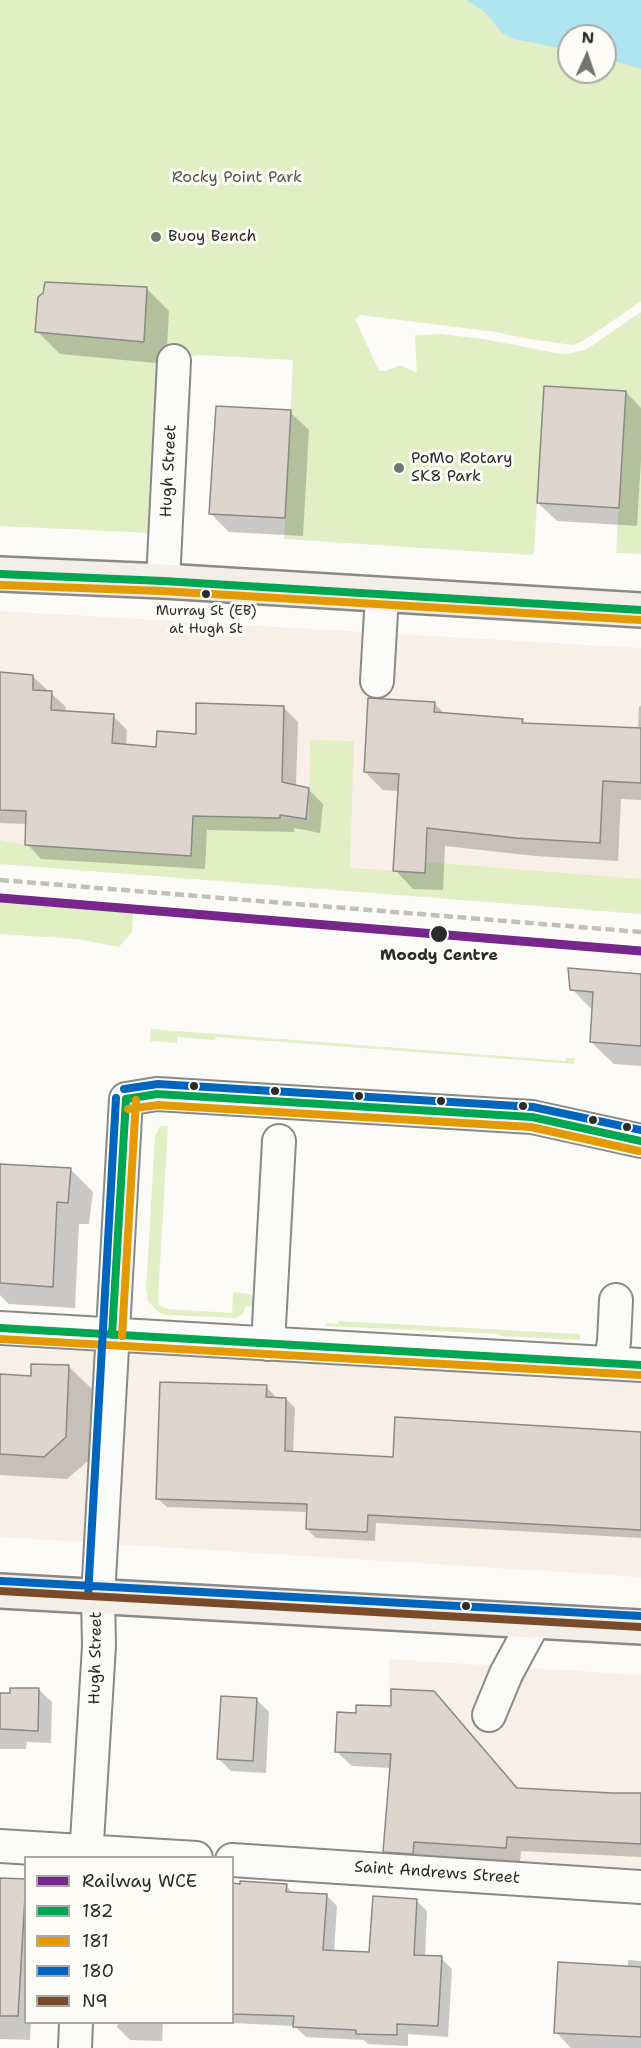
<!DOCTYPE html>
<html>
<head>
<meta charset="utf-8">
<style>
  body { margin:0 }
  #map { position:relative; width:641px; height:2048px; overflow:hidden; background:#fcfbf8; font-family:"Shantell Sans",sans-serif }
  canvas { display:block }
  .legend { position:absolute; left:24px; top:1856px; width:210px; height:168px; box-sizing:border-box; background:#fdfcf7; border:2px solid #a9a8a5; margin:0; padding:8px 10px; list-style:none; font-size:18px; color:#2b2b2b }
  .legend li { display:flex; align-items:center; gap:12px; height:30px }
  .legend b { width:30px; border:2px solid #a9a8a5 }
  .north { position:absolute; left:557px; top:24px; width:60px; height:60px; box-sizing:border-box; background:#fdfcf7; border:2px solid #a9a8a5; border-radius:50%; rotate:3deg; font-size:16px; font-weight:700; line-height:24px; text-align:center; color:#2b2b2b }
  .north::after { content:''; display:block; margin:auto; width:21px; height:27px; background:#747473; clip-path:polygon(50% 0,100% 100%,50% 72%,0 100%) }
</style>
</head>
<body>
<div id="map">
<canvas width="641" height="2048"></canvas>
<ul class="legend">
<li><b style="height:8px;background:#77278b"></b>Railway WCE</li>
<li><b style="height:8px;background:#00a651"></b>182</li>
<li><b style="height:8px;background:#e39a04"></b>181</li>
<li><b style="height:8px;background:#0065bd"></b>180</li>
<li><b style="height:8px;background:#7a4b2a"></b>N9</li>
</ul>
<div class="north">N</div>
</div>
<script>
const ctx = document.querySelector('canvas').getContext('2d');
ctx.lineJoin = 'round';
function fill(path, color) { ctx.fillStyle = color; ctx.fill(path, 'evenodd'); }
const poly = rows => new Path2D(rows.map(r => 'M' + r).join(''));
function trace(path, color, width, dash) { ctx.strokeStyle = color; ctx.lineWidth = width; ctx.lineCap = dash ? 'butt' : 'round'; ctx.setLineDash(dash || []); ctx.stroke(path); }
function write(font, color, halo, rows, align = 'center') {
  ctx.font = font + ' "Shantell Sans",sans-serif'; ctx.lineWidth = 6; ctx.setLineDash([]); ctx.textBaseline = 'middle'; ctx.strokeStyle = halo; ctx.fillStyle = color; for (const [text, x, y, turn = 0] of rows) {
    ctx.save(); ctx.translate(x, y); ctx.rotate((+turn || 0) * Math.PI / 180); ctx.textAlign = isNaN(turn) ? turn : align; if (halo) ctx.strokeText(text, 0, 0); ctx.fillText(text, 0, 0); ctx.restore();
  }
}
const built = poly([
  [0,611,641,648,641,914,366,891,0,864],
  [0,1347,641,1378,641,1577,0,1537],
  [389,1659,641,1675,641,1882,388,1861]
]);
const green = poly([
  [0,0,641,0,641,301,601,329,581,342,572,345,530,339,496,332,360,315,355,319,379,371,385,371,401,365,417,373,415,335,441,334,483,339,556,353,569,354,587,349,641,312,641,554,616,553,626,391,544,386,534,553,531,555,284,539,293,360,198,355,175,361,151,533,0,526],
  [569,36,605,36,605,72,569,72],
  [310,740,354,741,350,868,424,872,425,862,641,879,641,914,0,864,0,840,25,845,191,856,193,816,309,819],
  [0,903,133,912,132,932,119,947,77,939,0,934],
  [151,1029,566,1061,566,1058,575,1058,574,1064,216,1037,215,1040,177,1037,177,1043,150,1041],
  [160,1126,168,1126,158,1299,159,1305,167,1309,232,1313,233,1292,250,1294,254,1298,254,1308,246,1306,243,1314,236,1318,166,1315,158,1312,148,1301,146,1290,155,1136],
  [338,1321,580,1334,580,1340,502,1336,498,1334,326,1326,326,1323,338,1324]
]);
const water = poly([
  [466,0,641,0,641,69,605,58,605,36,569,36,569,50,514,39,502,33,485,12]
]);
const shadow = poly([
  [146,288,169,311,166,364,60,354,37,331],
  [626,392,641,408,641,460,637,526,557,521,538,503],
  [290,412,309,430,303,536,229,532,211,514],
  [0,674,32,676,66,707,65,712,113,716,127,730,126,746,157,749,283,707,298,722,296,787,309,790,323,804,320,833,294,828,294,832,207,830,205,869,41,859,27,844,27,824,0,823],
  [434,703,445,714,522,721,525,724,638,730,639,706,641,706,641,800,621,799,618,861,535,856,445,846,443,890,413,889,395,870,399,791,383,790,365,772],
  [641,975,641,1066,614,1064,591,1042,593,1011,572,989],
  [0,1165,71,1170,93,1192,89,1224,79,1224,75,1308,9,1304,0,1295],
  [69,1367,92,1389,88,1461,67,1479,0,1475,0,1375,32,1377],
  [266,1387,275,1396,275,1399,286,1399,295,1408,293,1453,395,1459,641,1433,641,1538,376,1523,375,1541,316,1538,307,1529,308,1512,167,1507,157,1498],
  [39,1690,52,1702,51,1743,27,1742,26,1749,0,1749,0,1694],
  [434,1692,519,1790,641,1795,641,1857,521,1851,520,1862,428,1855,427,1868,400,1866,385,1851,391,1768,352,1766,337,1752,357,1714,392,1707],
  [257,1700,269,1712,266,1773,231,1771,218,1758],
  [0,1879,26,1881,26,2022,31,2022,30,2040,0,2039],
  [232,1885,286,1886,294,1894,326,1895,337,1906,334,1952,371,1954,416,1900,427,1911,425,1957,441,1958,452,1969,448,2037,408,2034,408,2046,368,2044,364,2040,306,2037,294,2026,232,2023],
  [628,1960,641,1961,641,2048,571,2048,556,2032,628,1968],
  [118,2022,163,2022,162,2041,130,2040,117,2027]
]);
const building = poly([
  [45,282,147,287,144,342,35,332,38,297,43,293,45,282],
  [544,386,626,391,619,508,537,503,544,386],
  [216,406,291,410,285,518,209,514,216,406],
  [0,672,33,675,33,690,52,691,51,710,114,714,112,743,156,747,157,731,196,734,196,703,284,706,282,782,309,788,306,819,280,815,280,818,193,816,191,856,25,845,26,811,0,810,0,672],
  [368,698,435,702,434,712,523,719,522,723,641,728,641,783,603,781,600,843,516,838,427,828,425,873,393,871,399,774,364,772,368,698],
  [568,968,641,974,641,1046,590,1042,593,992,570,990,568,968],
  [0,1164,71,1168,68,1203,57,1202,53,1287,0,1283,0,1164],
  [31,1364,69,1365,66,1437,44,1457,0,1454,0,1374,31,1376,31,1364],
  [160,1382,267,1385,266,1397,286,1398,285,1451,393,1457,395,1417,641,1432,641,1530,368,1515,367,1532,306,1529,307,1504,156,1499,160,1382],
  [10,1688,39,1688,38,1731,0,1729,0,1693,10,1693,10,1688],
  [391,1689,434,1691,517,1788,612,1793,641,1793,641,1844,507,1837,506,1848,414,1842,413,1854,383,1852,391,1754,335,1752,337,1712,356,1713,356,1705,391,1706,391,1689],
  [221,1696,257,1698,253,1761,217,1759,221,1696],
  [0,1878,26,1879,18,2016,0,2016,0,1878],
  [240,1881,287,1884,286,1892,327,1894,323,1950,369,1952,373,1896,417,1899,414,1955,442,1956,438,2026,397,2024,397,2035,356,2034,356,2030,293,2027,294,2016,232,2014,232,1883,240,1884,240,1881],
  [558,1962,641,1967,641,2037,554,2033,558,1962]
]);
const minor = poly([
  [163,581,174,361],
  [377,681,382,595],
  [0,1328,641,1365],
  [268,1344,279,1141],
  [610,1363,614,1342,616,1300],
  [489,1715,506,1674,534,1622],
  [0,1846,196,1858],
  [86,1858,99,1646,98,1597,126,1099,157,1094,532,1117,641,1141],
  [232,1860,641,1887],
  [75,2048,76,2022]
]);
const major = poly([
  [0,574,163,581,641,610],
  [0,1591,641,1627]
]);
const rail = poly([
  [0,880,641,932]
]);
const bus1 = poly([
  [0,574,163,581,641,610],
  [126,1099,157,1094,532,1117,641,1141],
  [0,1328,641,1365],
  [112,1335,126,1099]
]);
const bus2 = poly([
  [0,585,162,591,640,620],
  [128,1109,158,1105,531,1127,639,1151],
  [122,1336,136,1100],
  [0,1339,640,1375]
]);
const bus3 = poly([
  [124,1089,158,1084,533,1107,641,1130],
  [1,1581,641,1616],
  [88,1596,116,1098]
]);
const bus4 = poly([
  [0,1591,641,1627]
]);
const rail1 = poly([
  [0,898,641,951]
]);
const markers = [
  [156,237,6,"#747473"],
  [399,468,6,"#747473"],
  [206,594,5,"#2b2b2b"],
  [439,934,9,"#2b2b2b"],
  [194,1086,5,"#2b2b2b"],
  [275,1091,5,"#2b2b2b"],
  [359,1096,5,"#2b2b2b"],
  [441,1101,5,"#2b2b2b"],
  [523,1106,5,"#2b2b2b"],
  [593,1120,5,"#2b2b2b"],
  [627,1127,5,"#2b2b2b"],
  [466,1606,5,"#2b2b2b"]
];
const busNames = [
  ["Murray St (EB)",206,611],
  ["at Hugh St",206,629]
];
const parkNames = [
  ["Rocky Point Park",237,178]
];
const poiNames = [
  ["Buoy Bench",168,237],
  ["PoMo Rotary",411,459],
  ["SK8 Park",411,477]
];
const streetNames = [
  ["Hugh Street",169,471,-87],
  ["Hugh Street",96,1658,-89],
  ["Saint Andrews Street",437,1873,4]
];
const stopNames = [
  ["Moody Centre",439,956]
];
fill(built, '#f8f0e6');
fill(green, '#e2efc5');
fill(water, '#afe4f1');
fill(shadow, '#0003');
fill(building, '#ded6cd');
trace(building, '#898987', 1.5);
trace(minor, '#898987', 36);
trace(major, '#898987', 38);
trace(minor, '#fbfbf9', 32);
trace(major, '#f3eee8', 33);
trace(rail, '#c0bfbc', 4.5, [9, 4.5]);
trace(bus1, '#00a651', 8);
trace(bus2, '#e39a04', 8);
trace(bus3, '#0065bd', 8);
trace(bus4, '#7a4b2a', 8);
trace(rail1, '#77278b', 9);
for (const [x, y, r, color] of markers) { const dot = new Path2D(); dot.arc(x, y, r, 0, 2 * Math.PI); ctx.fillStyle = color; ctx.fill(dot); trace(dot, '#fdfcf7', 2); }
write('14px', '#2b2b2b', '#fdfcf7', busNames);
write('16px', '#545a47', '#fdfcf7', parkNames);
write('16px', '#2b2b2b', '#fdfcf7', poiNames, 'left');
write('16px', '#2b2b2b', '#fdfcf7', streetNames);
write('bold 16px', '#2b2b2b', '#fdfcf7', stopNames);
</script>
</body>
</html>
